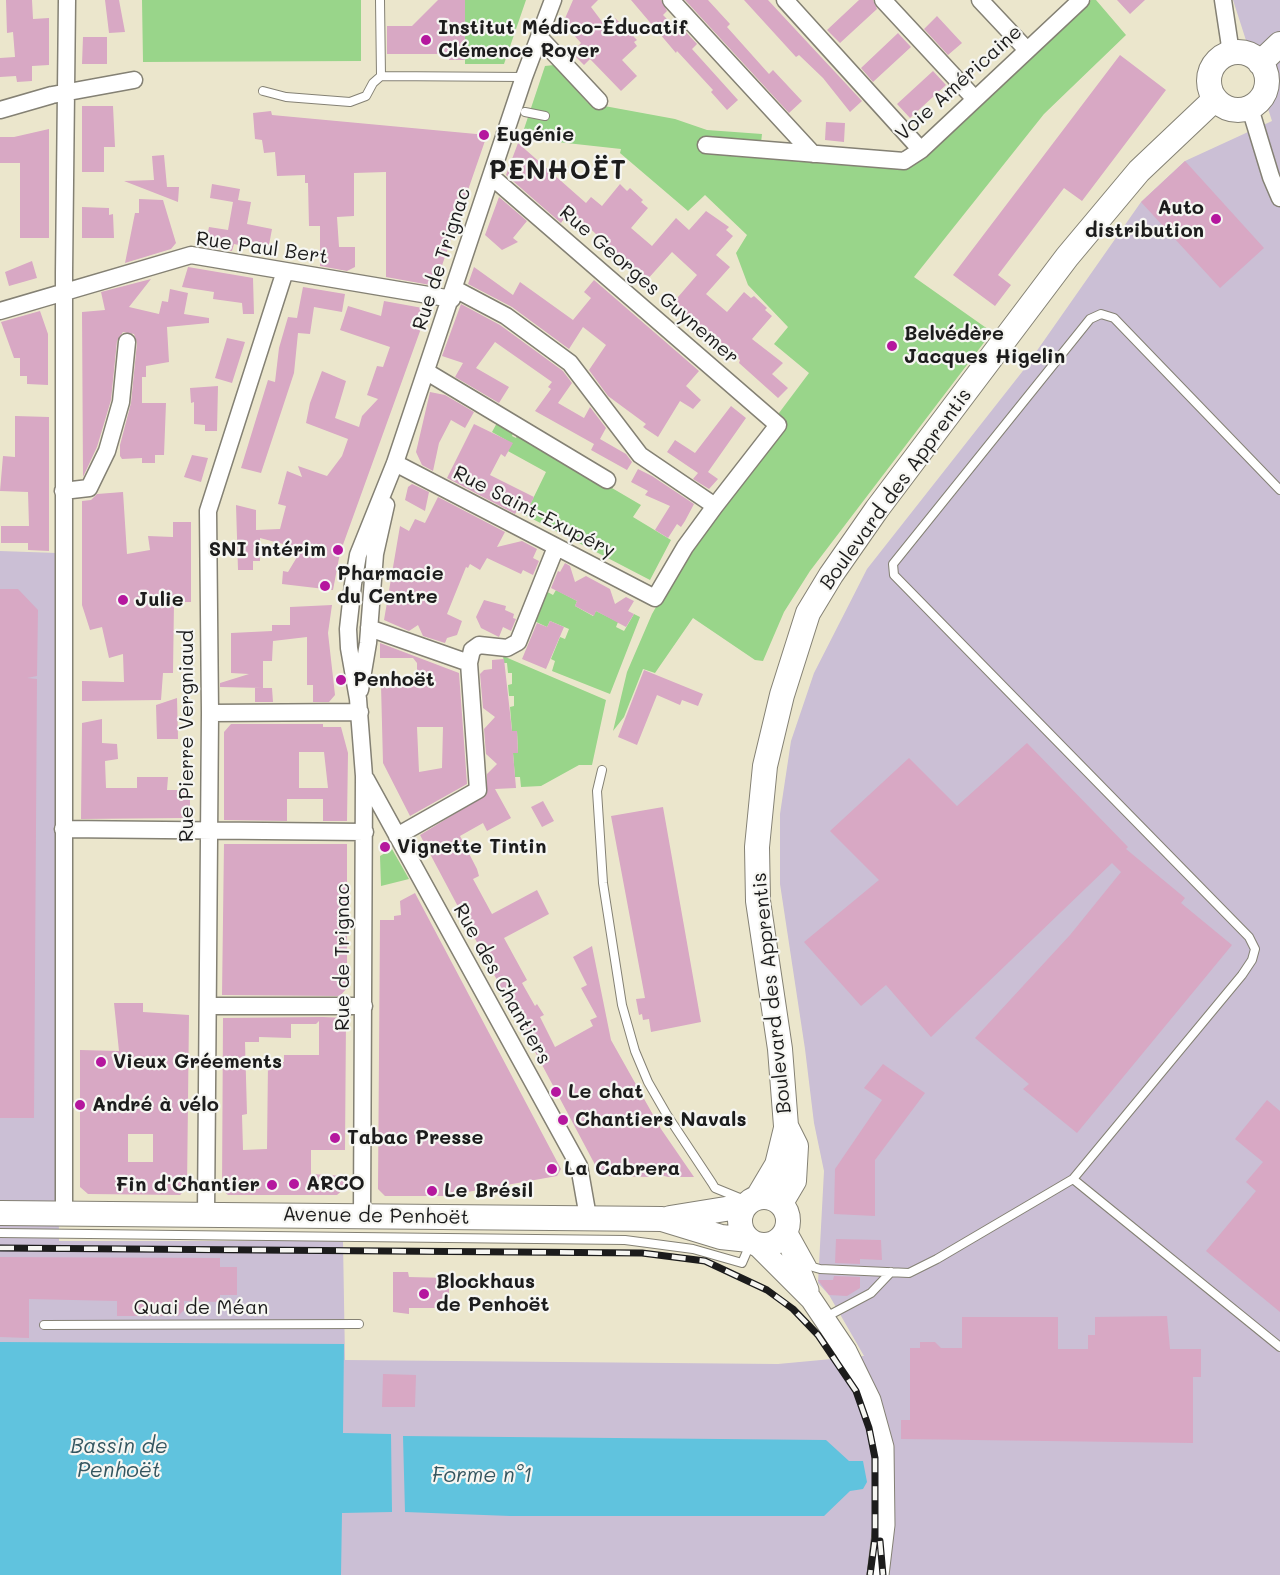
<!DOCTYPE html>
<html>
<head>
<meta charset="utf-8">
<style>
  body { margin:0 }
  canvas { display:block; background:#ebe6cc }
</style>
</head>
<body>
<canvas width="1280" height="1575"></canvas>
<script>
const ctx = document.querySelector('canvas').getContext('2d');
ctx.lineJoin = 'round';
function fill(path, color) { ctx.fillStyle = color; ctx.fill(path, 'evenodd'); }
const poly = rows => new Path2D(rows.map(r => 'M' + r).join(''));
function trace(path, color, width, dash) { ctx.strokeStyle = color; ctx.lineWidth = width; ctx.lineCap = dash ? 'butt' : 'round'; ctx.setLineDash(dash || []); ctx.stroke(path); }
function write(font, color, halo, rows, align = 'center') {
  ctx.font = font + ' Mali,sans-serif'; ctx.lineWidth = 4.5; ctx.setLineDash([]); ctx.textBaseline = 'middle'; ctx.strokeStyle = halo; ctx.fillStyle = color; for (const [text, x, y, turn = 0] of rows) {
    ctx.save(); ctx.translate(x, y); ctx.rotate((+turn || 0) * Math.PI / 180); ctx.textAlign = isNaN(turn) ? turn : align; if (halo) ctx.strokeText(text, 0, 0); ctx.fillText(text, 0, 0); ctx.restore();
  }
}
const industrial = poly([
  [1233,0,1280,0,1280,1575,0,1575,0,551,57,553,55,836,59,1241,343,1241,345,1360,778,1364,864,1356,829,1295,818,1283,824,1171,814,1123,805,1049,780,884,780,814,791,741,814,673,867,569,1022,372,1141,202,1185,161,1272,121]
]);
const green = poly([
  [142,0,361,0,361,61,143,62],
  [465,0,526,0,504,64,465,64],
  [1091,0,1096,0,1126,35,1044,114,914,277,992,332,810,571,784,612,763,661,755,660,693,618,655,673,643,669,624,717,613,731,627,672,652,614,681,563,782,429,779,413,809,373,774,344,788,327,748,285,736,253,747,235,705,195,688,211,620,153,621,149,521,138,545,66,554,65,588,103,675,119,707,130,762,134,761,143,904,165],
  [498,421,514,431,512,436,516,438,518,433,641,505,633,517,671,540,650,580,525,515,546,472,506,450,506,440,492,432],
  [544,590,553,595,556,590,577,601,575,606,593,616,596,611,618,622,616,627,624,631,634,614,640,617,610,694,552,671,555,661,551,659,560,637,565,639,569,629,550,621,547,627,532,620],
  [503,656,606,700,592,765,579,765,541,786,521,787,520,777,515,777,513,753,518,752,517,731,512,731,510,707,514,706,514,696,509,696,508,685,512,684,512,673,508,673,507,663,504,663],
  [392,849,409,879,381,886,380,856]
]);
const water = poly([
  [0,1342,344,1344,343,1433,391,1434,392,1512,342,1513,341,1575,0,1575],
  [403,1436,826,1440,849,1461,863,1461,867,1482,863,1489,850,1491,824,1516,510,1516,405,1512]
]);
const building = poly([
  [6,0,32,0,33,19,49,18,49,65,32,66,32,81,17,82,16,76,0,77,0,58,15,57,13,32,7,33],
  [105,0,119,0,125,32,109,33],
  [438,0,465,0,465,60,449,60,449,54,387,54,387,26,412,26],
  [573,0,598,0,591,7,606,27,615,18,637,40,634,42,637,46,622,60,637,76,621,91,590,59,584,65,572,53,581,43,563,23],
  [631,0,661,0,667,11,663,15,680,32,683,29,697,44,692,49,738,100,727,110,711,92,713,90,677,51,676,53],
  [685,0,708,0,730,24,727,27,769,74,773,70,802,101,789,113],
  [744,0,768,0,862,101,850,112,823,78,799,55,796,57],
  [859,0,873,0,877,9,840,43,827,30],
  [1117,0,1145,0,1130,14],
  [937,16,962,43,948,55,924,29],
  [898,33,911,47,873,82,861,68],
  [83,37,107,37,107,64,82,64],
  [1120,55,1166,90,1082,201,1064,188,998,275,1011,285,995,306,953,275],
  [933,71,946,85,910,118,897,104],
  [82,106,113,106,115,147,104,147,104,172,82,172],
  [271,111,272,115,487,135,437,280,430,285,386,277,386,172,354,173,354,216,337,217,339,247,355,247,355,267,347,271,320,266,320,226,309,226,308,183,305,183,305,175,277,176,275,152,264,153,262,140,255,139,253,113],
  [826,122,845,123,844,142,825,140],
  [49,129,49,238,20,238,20,163,0,163,0,137,14,137],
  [518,143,586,203,591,197,602,206,620,184,627,191,630,188,643,200,641,202,648,208,631,228,652,246,676,218,689,230,706,211,729,227,726,230,733,236,716,255,730,267,706,294,727,312,744,292,751,298,754,296,767,308,765,310,772,316,752,339,783,363,772,374,788,388,778,398,739,363,740,360,719,341,704,328,702,331,672,304,697,275,672,252,646,281,581,220,579,223,568,213,561,223,506,175],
  [164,155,167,187,179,187,178,202,124,181,154,180,152,156],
  [1185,161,1264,248,1220,288,1141,202],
  [212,184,240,189,238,200,251,202,247,224,272,229,269,245,249,244,248,247,234,244,232,251,205,247,209,227,228,230,233,202,210,198],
  [499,197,527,221,513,238,518,242,502,250,485,235],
  [139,199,163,200,176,243,171,249,125,263,135,213,139,213],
  [82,207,109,208,109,215,113,214,114,238,82,238],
  [32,261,37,278,9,286,5,272],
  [188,267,253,278,254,314,243,314,242,303,213,299,214,292,182,287],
  [474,267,513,295,520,282,573,320,591,298,584,292,594,280,699,371,686,386,701,400,693,409,680,401,658,437,643,427,646,424,608,396,589,370,606,345,583,327,569,349,512,307,468,284],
  [151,279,129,307,159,314,162,301,168,302,170,289,188,293,184,314,209,318,209,323,167,327,169,362,146,366,146,377,142,377,142,403,166,403,164,455,155,455,155,463,142,463,142,458,122,459,120,456,120,445,131,403,137,343,134,334,123,332,117,341,111,400,97,447,83,477,82,312,105,310,101,292],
  [303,287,345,294,342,312,314,307,310,334,298,333,294,373,261,473,241,468,268,380,275,382,279,348,288,317,297,318],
  [384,301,428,309,340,553,333,590,282,584,283,571,288,572,300,552,296,551,298,548,260,538,260,561,253,561,253,570,238,570,236,505,256,510,256,530,280,529,286,506,278,504,287,471,302,477,298,466,327,476,342,456,348,439,306,423,310,403,322,371,346,381,335,418,359,427,362,416,378,399,367,395,377,366,383,367,390,347,340,330,348,306,381,316],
  [461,304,500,325,563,371,572,383,558,403,584,418,590,407,606,428,600,439,626,454,632,462,627,470,591,450,594,444,535,411,551,389,548,387,552,382,495,342,476,368,509,387,499,403,455,377,463,363,442,356],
  [40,311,48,334,48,385,27,384,27,376,20,376,20,358,14,358,1,322],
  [227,338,245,342,232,383,215,378],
  [218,386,217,431,205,431,205,425,194,424,194,402,191,403,190,388],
  [430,392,445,395,474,412,465,428,451,420,439,443,433,471,422,465,416,452],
  [731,406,746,418,708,472,718,479,709,489,693,479,698,473,667,452,675,440,695,453],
  [15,416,49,417,49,551,28,550,28,543,1,543,1,526,29,526,28,492,0,491,3,456,15,457],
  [474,424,513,443,505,457,501,454,490,475,534,497,525,515,517,511,515,514,447,478],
  [192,455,208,458,201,482,184,477],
  [638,469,652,476,694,504,685,521,681,527,677,524,668,538,655,530,670,506,645,495,648,491,631,482],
  [412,484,429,492,425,511,405,500,408,487],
  [123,492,127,554,150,550,148,536,173,537,173,522,191,522,191,602,174,602,173,673,163,673,161,700,82,701,82,681,124,682,123,654,109,658,102,627,90,630,82,605,82,501,91,500,97,494],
  [438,497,505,532,497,547,522,541,537,549,533,558,539,561,533,575,523,570,521,574,487,558,480,570,470,564,468,568,466,567,447,614,462,621,457,635,447,638,445,643,423,636,418,625,409,631,384,620,400,526,409,531,415,519,425,523],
  [565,563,570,566,575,582,586,576,610,589,615,604,626,597,634,601,628,611,634,614,626,627,596,611,594,616,575,606,577,601,551,588,558,571,560,572],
  [0,589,18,589,38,610,37,676,27,678,37,679,34,1118,0,1118],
  [484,600,506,606,505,610,514,614,513,618,516,619,511,631,503,627,499,637,481,628,476,617],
  [332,605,328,633,335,695,329,702,313,702,313,685,307,685,307,637,273,641,272,661,263,661,263,688,220,687,220,683,249,674,231,673,231,633,272,631,272,625,290,625,290,607],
  [550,621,564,627,546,669,522,659,537,623,547,627],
  [380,643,459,673,467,784,410,816,383,763,381,685,417,685,417,663,413,658,380,658],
  [417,727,443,727,442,768,419,772],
  [504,659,512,731,517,731,518,753,513,753,516,788,495,789,511,818,487,831,483,823,460,836,477,869,479,876,473,879,492,914,537,890,549,914,504,938,527,980,522,983,535,1006,537,1004,544,1015,540,1017,555,1047,593,1026,590,1020,597,1017,581,988,587,985,573,957,592,946,611,1040,661,1129,694,1177,668,1177,650,1172,651,1177,601,1176,420,835,487,794,487,774,497,764,486,754,484,729,495,717,483,708,480,674,484,670,492,669,492,660],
  [644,670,703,694,698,706,682,700,680,705,657,695,637,745,618,737],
  [255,688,272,688,273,702,255,702],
  [177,698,178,739,157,739,156,705],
  [102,719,102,743,117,744,118,759,105,761,106,788,137,788,137,777,168,777,167,790,190,790,190,811,183,818,81,819,82,723],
  [231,724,323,724,323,727,341,727,348,753,347,821,323,821,323,799,287,799,287,821,224,820,224,732],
  [299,752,324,752,328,788,299,788],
  [1027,743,1128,847,1126,849,1185,898,1181,903,1232,945,1077,1133,1023,1089,1029,1084,975,1038,1070,935,1121,872,1112,863,931,1037,886,985,861,1006,804,942,879,880,830,831,909,758,957,806],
  [543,801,554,821,542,827,531,807],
  [663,807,701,1022,651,1032,649,1019,643,1020,642,1014,639,1015,636,999,645,998,611,816],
  [224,844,347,844,347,988,340,996,222,995],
  [415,893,561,1169,557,1176,445,1196,385,1196,378,1189,380,920,394,920,394,916,401,915,400,901],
  [114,1003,143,1003,143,1012,189,1015,187,1188,180,1195,88,1194,80,1187,80,1050,119,1051],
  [128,1134,153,1134,153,1162,128,1162],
  [323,1017,346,1018,345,1150,311,1150,311,1174,345,1176,345,1188,337,1195,228,1195,222,1189,223,1018],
  [319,1021,319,1055,284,1055,284,1062,268,1062,267,1149,243,1150,242,1115,247,1114,245,1042,259,1042,259,1037,291,1038,291,1024,316,1024],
  [883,1064,925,1093,875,1160,875,1216,834,1214,835,1169,882,1100,864,1088],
  [1267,1100,1280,1111,1280,1312,1206,1251,1256,1191,1246,1182,1263,1162,1235,1139],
  [836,1239,881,1240,882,1260,860,1259,860,1264,835,1263],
  [0,1257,220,1258,220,1267,237,1267,237,1295,220,1295,220,1302,184,1301,184,1310,178,1316,117,1316,117,1301,29,1299,29,1338,0,1337],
  [393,1272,408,1272,409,1277,449,1278,449,1308,409,1308,409,1314,393,1312],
  [834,1276,860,1277,860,1288,847,1296,829,1295,818,1280,833,1280],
  [1167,1316,1170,1349,1201,1349,1201,1377,1193,1377,1193,1443,901,1439,901,1420,910,1420,910,1348,920,1348,920,1342,935,1342,941,1348,962,1348,962,1317,1058,1317,1058,1349,1088,1349,1088,1335,1095,1335,1095,1317],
  [383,1374,416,1375,415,1407,382,1407]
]);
const service = poly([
  [380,0,381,76],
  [263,91,286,97,350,102,366,96,373,83,381,76,524,77],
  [525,112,545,116],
  [602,770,597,791,603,883,622,1005,635,1051,648,1082,667,1115,712,1183,715,1188,742,1199],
  [1073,1179,1280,1347],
  [788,1222,813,1267,820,1269,909,1273,937,1259,1073,1179,1242,975,1252,960,1255,949,1249,937,894,575,893,564,1090,319,1101,314,1114,318,1280,490],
  [0,1233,625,1240,693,1249,742,1263,751,1242],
  [824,1318,871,1293,891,1272],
  [44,1325,359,1324]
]);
const minor = poly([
  [671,0,813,154],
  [785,0,921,150],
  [883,0,974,98],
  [980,0,1027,50],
  [1223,0,1231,53],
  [540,38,599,101],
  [1250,108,1271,177,1280,198],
  [0,110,52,95,134,80],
  [706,145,904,161,921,150,1081,0],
  [455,289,506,316,570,363,640,455,715,506],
  [0,311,191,255,452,299],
  [427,372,607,480],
  [395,463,655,598,685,547,715,506,778,425,492,177],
  [63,491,89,488,107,451,121,402,127,342],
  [369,628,469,663,478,790,397,836],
  [469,663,472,650,479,645,507,648,518,642,556,547],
  [360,690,368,643,375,554,386,505],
  [210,713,360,712],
  [366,779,579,1166,588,1217],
  [63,829,365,832],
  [208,1006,364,1006],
  [64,1214,64,273,67,0],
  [206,1214,210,713,208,511,285,271],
  [362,1216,364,776,358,699,349,648,348,629,353,584,358,555,395,463,524,77,553,0]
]);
const tertiary = poly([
  [785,1234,808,1290],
  [756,1244,811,1299,846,1351,870,1400,883,1447,884,1525,878,1575]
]);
const secondary = poly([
  '1209 81a29 29 0 1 1 58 0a29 29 0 1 1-58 0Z',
  [1260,63,1280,44],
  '740 1221a24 24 0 1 1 48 0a24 24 0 1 1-48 0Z',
  [758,1197,777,1165,786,1128],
  [781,1203,794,1181,796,1146,786,1126,780,1049,758,901,757,847,765,766,782,695,808,613,831,575,877,509,1067,257,1139,171,1215,99],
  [0,1213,662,1219,721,1237,749,1240],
  [670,1218,744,1206]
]);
const rail = poly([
  [0,1248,642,1253,705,1261,767,1290,793,1309,818,1335,856,1391,869,1428,875,1458,875,1538,870,1575],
  [880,1541,883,1575]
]);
const markers = [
  [426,40,6,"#b5179e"],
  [484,135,6,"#b5179e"],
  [1216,219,6,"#b5179e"],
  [892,346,6,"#b5179e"],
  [338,550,6,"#b5179e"],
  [325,586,6,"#b5179e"],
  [123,600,6,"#b5179e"],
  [341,680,6,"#b5179e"],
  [385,847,6,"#b5179e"],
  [101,1062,6,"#b5179e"],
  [556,1092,6,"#b5179e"],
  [80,1105,6,"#b5179e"],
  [563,1120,6,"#b5179e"],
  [335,1138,6,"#b5179e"],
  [552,1169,6,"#b5179e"],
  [294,1184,6,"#b5179e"],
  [272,1185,6,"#b5179e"],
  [432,1191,6,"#b5179e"],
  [424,1294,6,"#b5179e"]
];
const poiNames = [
  ["Institut Médico-Éducatif",438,28],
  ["Clémence Royer",438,51],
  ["Eugénie",496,135],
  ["Auto",1204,208,"right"],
  ["distribution",1204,231,"right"],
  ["Belvédère",904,334],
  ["Jacques Higelin",904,357],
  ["SNI intérim",326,550,"right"],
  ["Pharmacie",337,574],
  ["du Centre",337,597],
  ["Julie",135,600],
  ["Penhoët",353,680],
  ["Vignette Tintin",397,847],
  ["Vieux Gréements",113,1062],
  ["Le chat",568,1092],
  ["André à vélo",92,1105],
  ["Chantiers Navals",575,1120],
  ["Tabac Presse",347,1138],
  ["La Cabrera",564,1169],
  ["ARCO",306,1184],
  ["Fin d'Chantier",260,1185,"right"],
  ["Le Brésil",444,1191],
  ["Blockhaus",436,1282],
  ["de Penhoët",436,1305]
];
const streetNames = [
  ["Voie Américaine",959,83,-42],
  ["Rue Paul Bert",262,248,8],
  ["Rue de Trignac",442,259,-72],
  ["Rue Georges Guynemer",649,285,41],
  ["Boulevard des Apprentis",896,489,-54],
  ["Rue Saint-Exupéry",534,512,27],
  ["Rue Pierre Vergniaud",187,736,-90],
  ["Rue de Trignac",343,957,-90],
  ["Rue des Chantiers",502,984,61],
  ["Boulevard des Apprentis",772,993,-96],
  ["Avenue de Penhoët",376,1216,1],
  ["Quai de Méan",201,1308]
];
const waterNames = [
  ["Bassin de",119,1447],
  ["Penhoët",119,1471],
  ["Forme n°1",482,1476]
];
const districtNames = [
  ["PENHOËT",558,171]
];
fill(industrial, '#cbbfd5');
fill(green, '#99d58a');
fill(water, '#60c3de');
fill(building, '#d8a8c4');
trace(service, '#848174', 10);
trace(minor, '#848174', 19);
trace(tertiary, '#848174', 23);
trace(secondary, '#848174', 26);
trace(service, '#fff', 8);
trace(minor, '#fff', 16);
trace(tertiary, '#fff', 21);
trace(secondary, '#fff', 24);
trace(rail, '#1c1c1c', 7);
trace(rail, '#f6f6f2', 4.5, [14]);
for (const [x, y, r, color] of markers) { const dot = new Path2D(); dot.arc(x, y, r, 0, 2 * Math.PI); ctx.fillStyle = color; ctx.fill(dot); trace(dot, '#f6f6f2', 2); }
write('bold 20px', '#1c1c1c', '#f6f6f2', poiNames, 'left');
write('20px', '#1c1c1c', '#f6f6f2', streetNames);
write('italic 21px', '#345660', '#f6f6f2', waterNames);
ctx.letterSpacing = '1.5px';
write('bold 26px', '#1c1c1c', '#f6f6f2', districtNames);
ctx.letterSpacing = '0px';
</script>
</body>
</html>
